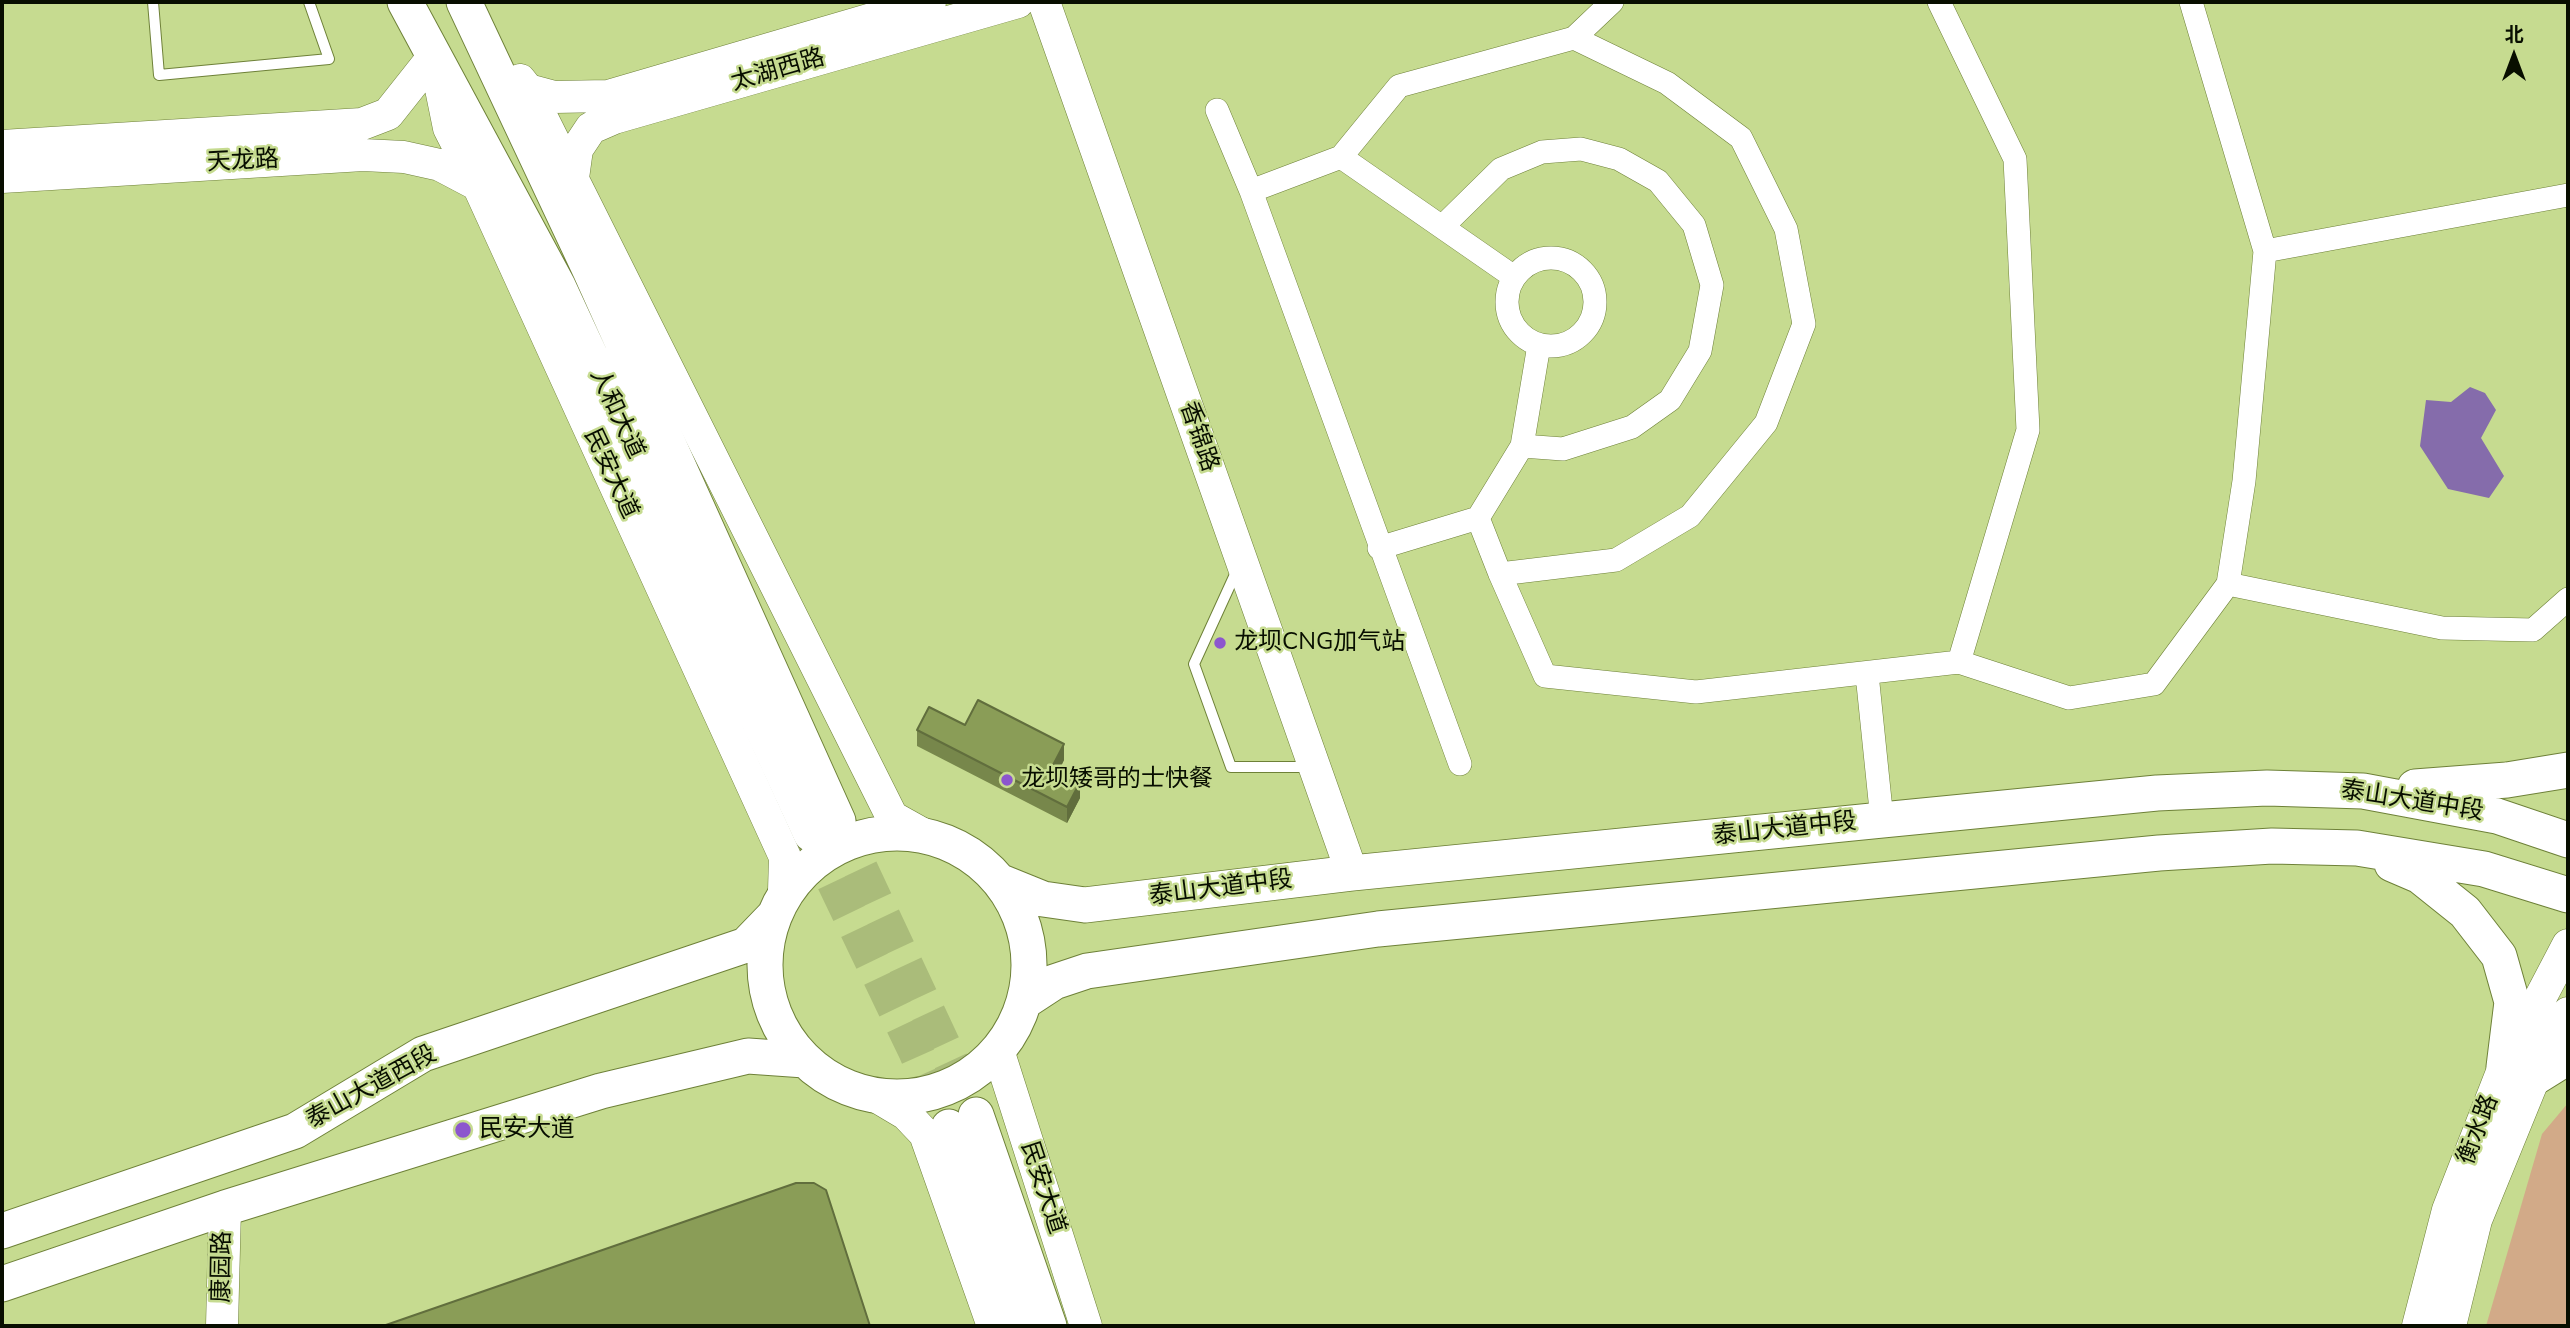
<!DOCTYPE html>
<html>
<head>
<meta charset="utf-8">
<style>
  body { margin:0 }
  #map { position:relative; width:2570px; height:1328px; overflow:hidden; background:#c6db90; font-family:"Nunito Sans","Noto Sans SC",sans-serif }
  canvas { display:block }
  .frame { position:absolute; inset:0; border:4px solid #080e00; pointer-events:none }
  .north { position:absolute; left:2479px; top:21px; width:70px; height:70px; -webkit-text-stroke:5px #c6db90; paint-order:stroke; rotate:0deg; font-size:19px; font-weight:700; line-height:28px; text-align:center; color:#080e00 }
  .north::after { content:''; display:block; margin:auto; width:24px; height:32px; background:#080e00; clip-path:polygon(50% 0,100% 100%,50% 72%,0 100%) }
</style>
</head>
<body>
<div id="map">
<canvas width="2570" height="1328"></canvas>
<div class="frame"></div>
<div class="north">北</div>
</div>
<script>
const ctx = document.querySelector('canvas').getContext('2d');
ctx.lineJoin = 'round';
function fill(path, color) { ctx.fillStyle = color; ctx.fill(path, 'evenodd'); }
const poly = rows => new Path2D(rows.map(r => 'M' + r).join(''));
function trace(path, color, width, dash) { ctx.strokeStyle = color; ctx.lineWidth = width; ctx.lineCap = dash ? 'butt' : 'round'; ctx.setLineDash(dash || []); ctx.stroke(path); }
function write(font, color, halo, rows, align = 'center') {
  ctx.font = font + ' "Nunito Sans","Noto Sans SC",sans-serif'; ctx.lineWidth = 5; ctx.setLineDash([]); ctx.textBaseline = 'middle'; ctx.strokeStyle = halo; ctx.fillStyle = color; for (const [text, x, y, turn = 0] of rows) {
    ctx.save(); ctx.translate(x, y); ctx.rotate((+turn || 0) * Math.PI / 180); ctx.textAlign = isNaN(turn) ? turn : align; if (halo) ctx.strokeText(text, 0, 0); ctx.fillText(text, 0, 0); ctx.restore();
  }
}
const green = poly([
  [2568,1103,2568,1326,2486,1326,2542,1134]
]);
const water = poly([
  [2470,387,2485,393,2496,410,2481,438,2504,476,2489,498,2448,489,2420,446,2426,400,2451,402]
]);
const primaryTunnel = poly([
  [838,821,976,1115],
  [811,834,916,1052,949,1127]
]);
const lane = poly([
  [153,2,159,75,329,59,309,2],
  [1237,570,1194,664,1231,767,1309,767]
]);
const street = poly([
  [1939,2,2015,159,2028,430,1959,662],
  [2191,2,2265,251,2568,195],
  [1217,110,1251,191,1460,764],
  [1341,157,1514,277],
  [1251,191,1341,157,1399,86,1574,38,1612,2],
  [1443,226,1501,169,1542,152,1581,149,1619,159,1658,181,1694,225,1712,285,1700,351,1670,400,1632,427,1563,449,1522,446],
  '1507 302a44 44 0 1 1 88 0a44 44 0 1 1-88 0Z',
  [1539,345,1522,446,1478,518,1500,574,1545,676,1696,692,1959,662,2069,698,2154,684,2228,584,2244,481,2265,251],
  [1379,548,1478,518],
  [1500,574,1616,560,1690,516,1766,423,1804,324,1786,229,1741,138,1667,83,1574,38],
  [2228,584,2442,628,2533,630,2568,599],
  [1867,674,1882,820]
]);
const secondary = poly([
  [1044,2,1352,873],
  [438,74,449,128,478,185,785,857,784,891],
  [520,80,528,90,554,97,608,96,930,2],
  [528,90,892,817,926,836],
  [2,146,362,124,388,114,434,56],
  [2,177,363,155,404,157,440,165,478,185],
  [573,178,577,149,591,128,614,118,1018,2],
  [998,1050,1086,1326],
  [874,1095,906,1114,925,1134,993,1326],
  [222,1326,225,1208],
  [2418,1326,2448,1210,2504,1067,2568,945],
  [2450,1326,2476,1220,2534,1078,2568,1013]
]);
const primary = poly([
  [405,2,558,286,811,834],
  [464,2,590,270,838,821],
  [2415,787,2507,780,2568,770],
  '765 965a132 132 0 1 1 264 0a132 132 0 1 1-264 0Z',
  [2392,864,2420,876,2465,912,2499,956,2512,1002,2504,1067],
  [1001,882,1043,899,1085,905,1352,873,1882,820,2157,793,2267,788,2363,791,2497,816,2568,840],
  [1025,1001,1054,982,1087,971,1378,929,2159,853,2272,846,2357,848,2484,869,2568,895],
  [2534,1078,2568,1057],
  [976,1115,1049,1326],
  [949,1127,1021,1326],
  [2,1231,295,1131,423,1054,746,945,773,917],
  [2,1284,225,1208,601,1091,748,1056,805,1060]
]);
const wall = poly([
  [965,725,1064,760,1059,771,1080,798,1067,823,917,746,917,730]
]);
const shadedWall = poly([
  [1064,744,1064,760,1052,783,1052,767],
  [1080,782,1080,798,1067,823,1067,807]
]);
const building = poly([
  [978,700,1064,744,1052,767,1080,782,1067,807,917,730,929,707,965,725,978,700],
  [796,1183,814,1183,826,1190,870,1326,383,1326,796,1183]
]);
const markers = [
  [1220,643,7,"#8c56ce"],
  [1007,780,7,"#8c56ce"],
  [463,1130,9,"#8c56ce"]
];
const streetNames = [
  ["太湖西路",778,71,-16],
  ["天龙路",243,162,-3],
  ["人和大道",616,414,65],
  ["香锦路",1198,437,71],
  ["民安大道",610,474,65],
  ["泰山大道中段",2412,802,9],
  ["泰山大道中段",1785,830,-6],
  ["泰山大道中段",1221,889,-7],
  ["泰山大道西段",372,1088,-29],
  ["衡水路",2479,1130,-69],
  ["民安大道",1042,1188,72],
  ["康园路",223,1267,-89]
];
const poiNames = [
  ["龙坝CNG加气站",1234,643],
  ["龙坝矮哥的士快餐",1021,780],
  ["民安大道",479,1130]
];
fill(green, '#d2aa88');
fill(water, '#856cab');
trace(primaryTunnel, '#aabc7a', 35, [35, 18]);
trace(lane, '#6e8138', 12);
trace(street, '#6e8138', 24);
trace(secondary, '#6e8138', 33);
trace(primary, '#6e8138', 37);
trace(lane, '#fff', 10);
trace(street, '#fff', 23);
trace(secondary, '#fff', 32);
trace(primary, '#fff', 35);
fill(wall, '#77874b');
fill(shadedWall, '#616e3d');
fill(building, '#8a9d57');
trace(building, '#616e3d', 2);
for (const [x, y, r, color] of markers) { const dot = new Path2D(); dot.arc(x, y, r, 0, 2 * Math.PI); ctx.fillStyle = color; ctx.fill(dot); trace(dot, '#c6db90', 2.5); }
write('24px', '#080e00', '#c6db90', streetNames);
write('24px', '#080e00', '#c6db90', poiNames, 'left');
</script>
</body>
</html>
